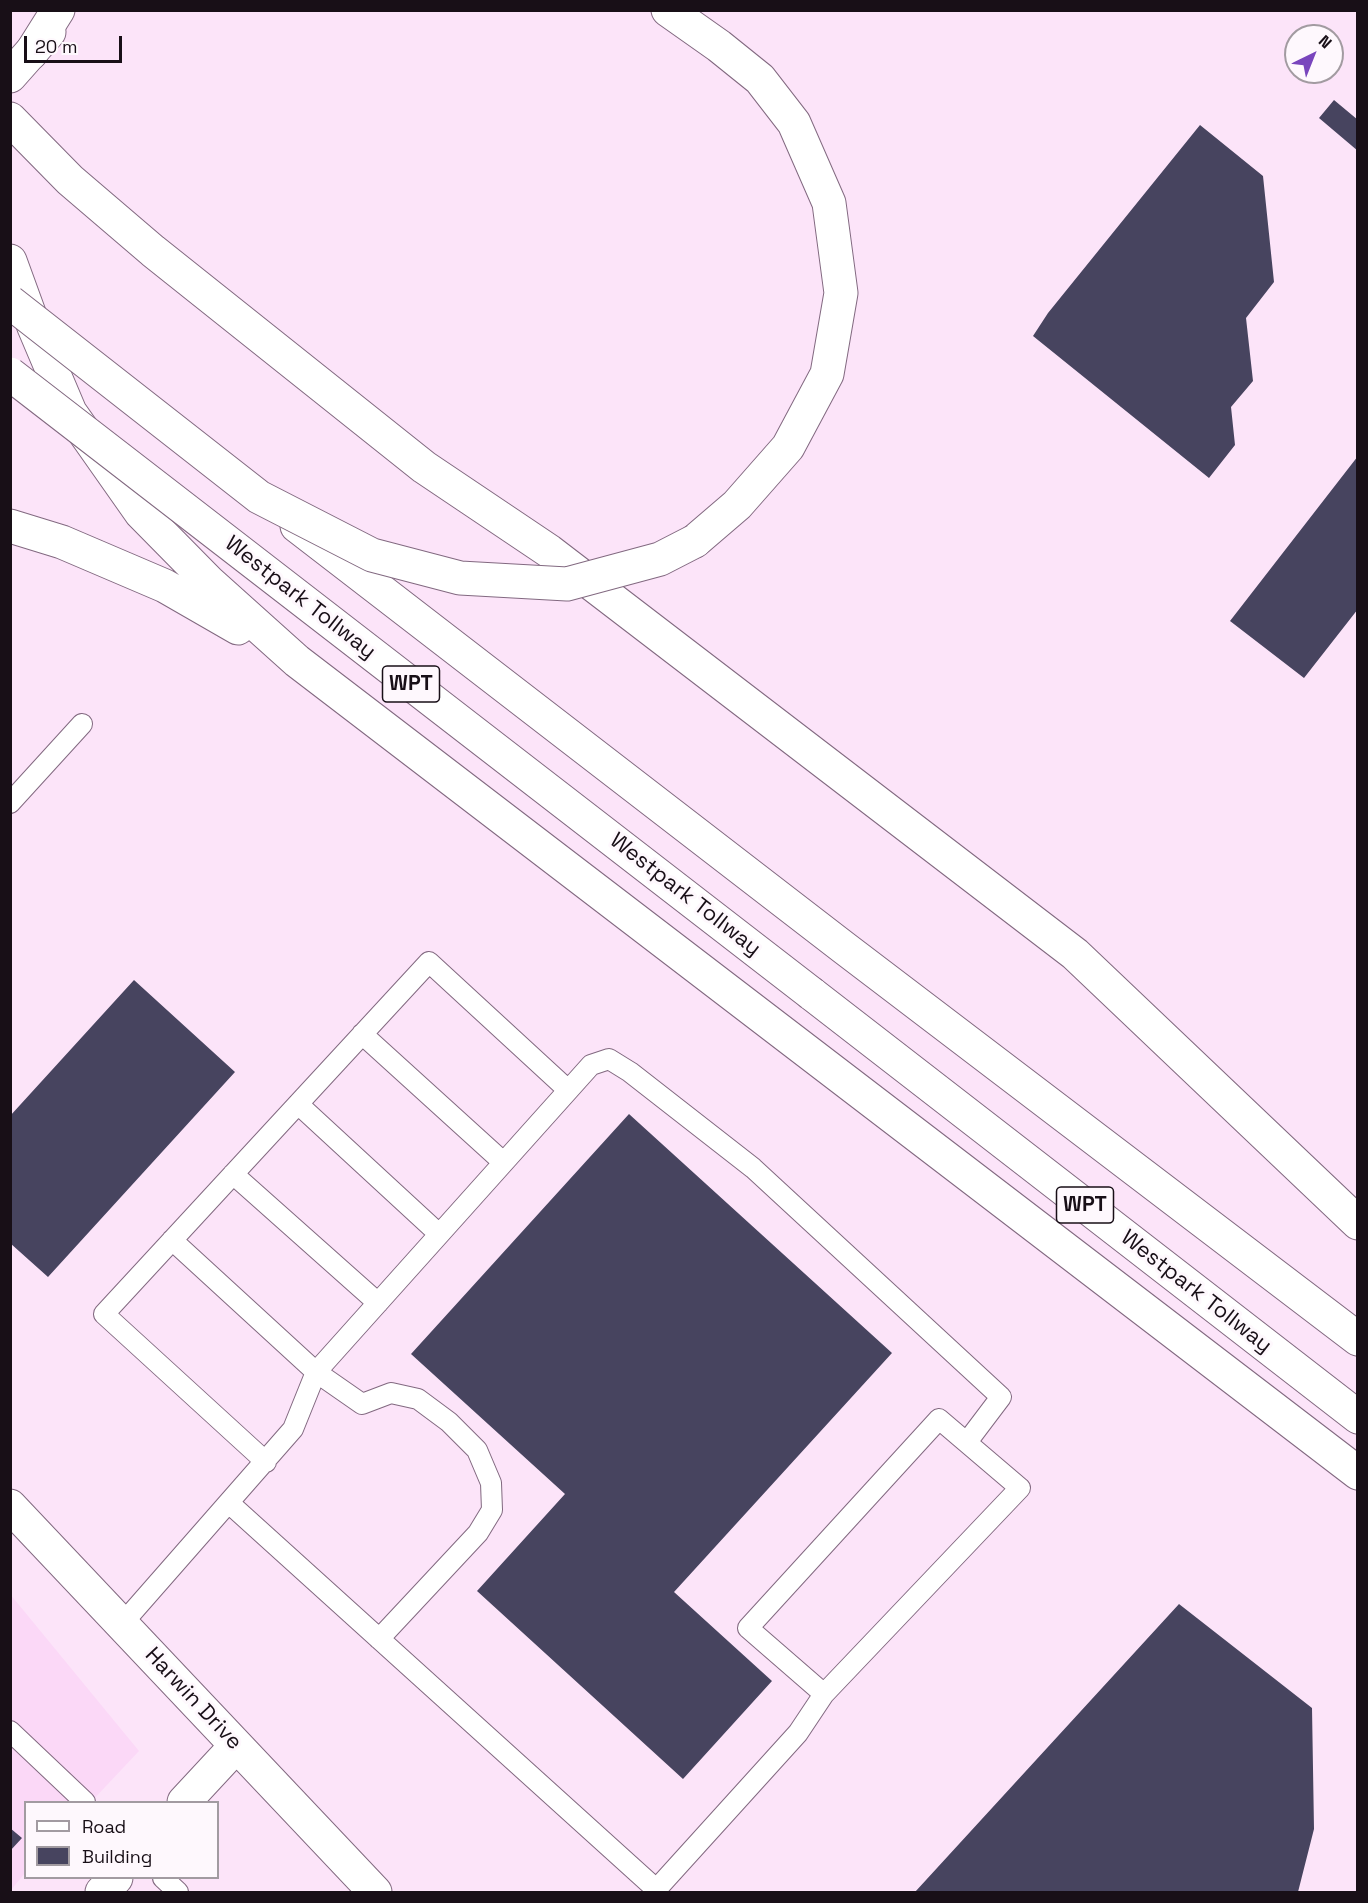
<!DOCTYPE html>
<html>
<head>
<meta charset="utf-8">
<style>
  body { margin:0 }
  #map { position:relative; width:1368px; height:1903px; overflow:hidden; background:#fce4f9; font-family:"Space Grotesk",sans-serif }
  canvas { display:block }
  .frame { position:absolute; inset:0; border:12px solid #180f17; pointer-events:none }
  .legend { position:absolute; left:24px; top:1801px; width:195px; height:78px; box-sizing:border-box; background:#fef8fd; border:2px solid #a29ba1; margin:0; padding:8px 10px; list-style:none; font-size:18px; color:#180f17 }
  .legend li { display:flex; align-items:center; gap:12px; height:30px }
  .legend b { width:30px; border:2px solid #a29ba1 }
  .north { position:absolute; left:1284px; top:24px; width:60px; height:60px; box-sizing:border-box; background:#fef8fd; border:2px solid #a29ba1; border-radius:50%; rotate:43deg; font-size:16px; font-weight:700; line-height:24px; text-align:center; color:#180f17 }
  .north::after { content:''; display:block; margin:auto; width:21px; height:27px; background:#7945bd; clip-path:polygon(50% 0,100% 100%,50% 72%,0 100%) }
  .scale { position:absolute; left:24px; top:36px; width:98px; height:27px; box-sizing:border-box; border:3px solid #180f17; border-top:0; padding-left:8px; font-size:18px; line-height:21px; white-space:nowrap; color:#180f17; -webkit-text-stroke:4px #fef8fd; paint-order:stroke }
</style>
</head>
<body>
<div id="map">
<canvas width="1368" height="1903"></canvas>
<div class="frame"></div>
<ul class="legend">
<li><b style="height:8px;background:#fff"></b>Road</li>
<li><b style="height:16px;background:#47445f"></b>Building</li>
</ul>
<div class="north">N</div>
<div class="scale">20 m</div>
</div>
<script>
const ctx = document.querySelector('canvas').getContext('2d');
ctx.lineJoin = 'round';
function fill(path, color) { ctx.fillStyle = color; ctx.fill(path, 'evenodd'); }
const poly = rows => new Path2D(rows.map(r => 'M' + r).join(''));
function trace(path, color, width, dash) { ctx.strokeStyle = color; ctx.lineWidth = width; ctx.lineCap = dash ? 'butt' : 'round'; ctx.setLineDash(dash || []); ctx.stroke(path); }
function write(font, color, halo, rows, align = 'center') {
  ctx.font = font + ' "Space Grotesk",sans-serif'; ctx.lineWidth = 6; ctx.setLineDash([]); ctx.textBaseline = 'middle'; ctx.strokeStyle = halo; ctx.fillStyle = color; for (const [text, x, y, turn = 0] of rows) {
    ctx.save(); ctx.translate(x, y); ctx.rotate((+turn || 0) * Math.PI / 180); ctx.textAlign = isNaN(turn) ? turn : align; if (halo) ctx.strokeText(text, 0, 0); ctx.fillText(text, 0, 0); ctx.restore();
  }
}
const built = poly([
  [10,1594,139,1751,91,1802,26,1802,25,1873,11,1890]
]);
const building = poly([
  [1334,100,1358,120,1358,151,1319,118],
  [1200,125,1263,176,1274,282,1246,318,1253,381,1231,407,1235,445,1209,478,1033,336,1048,313],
  [1358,456,1358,609,1304,678,1230,621],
  [134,980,235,1072,48,1277,10,1243,10,1116],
  [629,1114,892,1353,674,1592,772,1681,683,1779,477,1591,565,1494,411,1354],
  [1179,1604,1312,1708,1314,1829,1298,1892,915,1892],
  [10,1828,22,1838,10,1851]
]);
const lane = poly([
  [10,803,82,724],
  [362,1034,503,1162],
  [298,1104,439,1234],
  [233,1174,378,1303],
  [172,1240,316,1372,362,1404,391,1393,418,1399,449,1422,477,1450,491,1483,492,1510,478,1533,379,1639],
  [266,1462,104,1314,429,962,568,1090],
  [229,1503,657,1890],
  [122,1624,293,1429,316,1372,591,1065,609,1059,630,1072,753,1168,1001,1397,967,1442],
  [10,1731,85,1802],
  [163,1878,178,1892],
  [654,1892,798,1733,824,1694,1020,1488,939,1419,748,1628,824,1694]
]);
const street = poly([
  [184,1802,236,1746],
  [102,1892,116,1878]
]);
const secondary = poly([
  [10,76,49,32],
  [10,1506,375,1892]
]);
const highway = poly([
  [668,10,719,46,760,79,794,123,829,203,841,293,827,374,788,447,737,505,695,541],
  [31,53,58,10],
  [10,119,70,180,153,251,424,467,549,551,1075,954,1358,1223],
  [10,261,34,327,70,412,141,513,209,582,297,661,1358,1473],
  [10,526,62,542,165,586,238,628],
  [297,526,843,947,1358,1339],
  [812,994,1358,1417]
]);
const highwayBridge = poly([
  [10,302,259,497,372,555,460,578,567,584,660,559,695,541],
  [10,374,812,994]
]);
const shields = [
  [411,684,57],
  [1085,1205,57]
];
const shieldNames = [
  ["WPT",411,684],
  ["WPT",1085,1205]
];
const streetNames = [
  ["Westpark Tollway",300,598,38],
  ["Westpark Tollway",685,895,38],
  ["Westpark Tollway",1196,1292,38],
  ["Harwin Drive",193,1699,47]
];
fill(built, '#fbd8f7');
fill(building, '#47445f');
trace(lane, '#826980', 22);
trace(street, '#826980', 35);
trace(secondary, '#826980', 35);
trace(highway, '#826980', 35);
trace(lane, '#fff', 20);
trace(street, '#fff', 33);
trace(secondary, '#fff', 33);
trace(highway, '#fff', 33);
trace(highwayBridge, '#826980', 35, []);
trace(highwayBridge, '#fff', 33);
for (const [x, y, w] of shields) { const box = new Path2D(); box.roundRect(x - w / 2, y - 18, w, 36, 4.5); ctx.fillStyle = '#fef8fd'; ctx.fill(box); trace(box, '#180f17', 1.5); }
write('bold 21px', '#180f17', null, shieldNames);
write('22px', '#180f17', '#fef8fd', streetNames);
</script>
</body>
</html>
